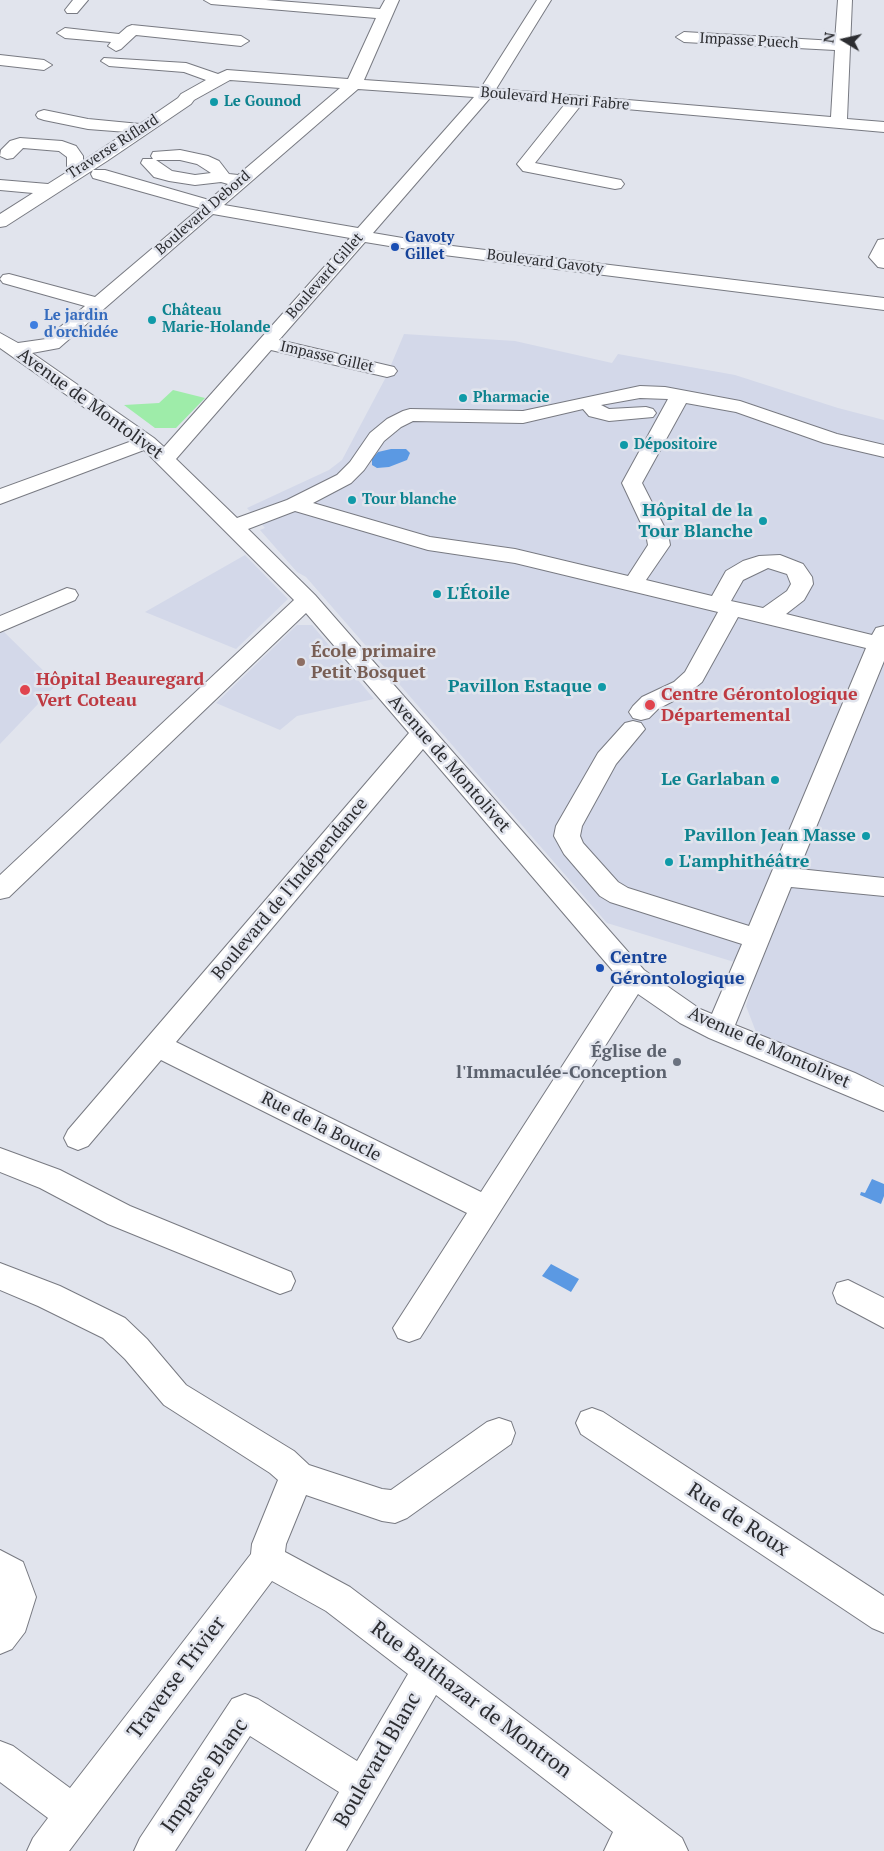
<!DOCTYPE html>
<html>
<head>
<meta charset="utf-8">
<style>
  body { margin:0 }
  #map { position:relative; width:884px; height:1851px; overflow:hidden; background:#e1e4ed; font-family:"PT Serif",serif }
  canvas { display:block }
  .north { position:absolute; left:819px; top:15px; width:50px; height:50px; -webkit-text-stroke:4px #e1e4ed; paint-order:stroke; rotate:279deg; font-size:14px; font-weight:700; line-height:20px; text-align:center; color:#2c2d31 }
  .north::after { content:''; display:block; margin:auto; width:18px; height:22px; background:#2c2d31; clip-path:polygon(50% 0,100% 100%,50% 72%,0 100%) }
</style>
</head>
<body>
<div id="map">
<canvas width="884" height="1851"></canvas>
<div class="north">N</div>
</div>
<script>
const ctx = document.querySelector('canvas').getContext('2d');
ctx.lineJoin = 'round';
function fill(path, color) { ctx.fillStyle = color; ctx.fill(path, 'evenodd'); }
const poly = rows => new Path2D(rows.map(r => 'M' + r).join(''));
function trace(path, color, width, dash) { ctx.strokeStyle = color; ctx.lineWidth = width; ctx.lineCap = dash ? 'butt' : 'round'; ctx.setLineDash(dash || []); ctx.stroke(path); }
function write(font, color, halo, rows, align = 'center') {
  ctx.font = font + ' "PT Serif",serif'; ctx.lineWidth = 5; ctx.setLineDash([]); ctx.textBaseline = 'middle'; ctx.strokeStyle = halo; ctx.fillStyle = color; for (const [text, x, y, turn = 0] of rows) {
    ctx.save(); ctx.translate(x, y); ctx.rotate((+turn || 0) * Math.PI / 180); ctx.textAlign = isNaN(turn) ? turn : align; if (halo) ctx.strokeText(text, 0, 0); ctx.fillText(text, 0, 0); ctx.restore();
  }
}
const built = poly([
  [404,334,515,341,612,363,618,354,735,375,838,408,884,420,884,1085,767,1040,756,1032,746,1006,757,969,607,923,306,577,297,572,260,530,265,528,247,508,329,470,342,460,386,377],
  [245,555,288,599,236,649,145,612],
  [297,625,312,625,374,699,297,716,280,730,216,703],
  [0,630,2,630,57,684,0,744]
]);
const green = poly([
  [173,390,205,398,176,428,155,428,124,405,159,403]
]);
const water = poly([
  [391,449,406,449,410,453,407,460,389,467,377,468,372,465,372,459,378,452],
  [872,1179,884,1184,884,1196,881,1204,860,1195,861,1192,865,1193],
  [551,1264,579,1279,571,1292,542,1276]
]);
const minor = poly([
  [73,0,88,0,77,13,67,13,65,10,73,0],
  [204,0,266,0,380,9,385,0,399,0,364,80,481,88,537,0,551,0,496,89,831,117,835,50,684,42,676,37,684,32,835,41,838,0,852,0,847,119,884,122,884,132,581,105,535,163,621,180,624,184,621,188,615,189,523,171,517,164,565,104,490,98,373,233,444,245,884,298,884,310,444,255,365,242,279,340,394,367,397,371,394,375,387,377,271,350,176,459,237,518,287,500,337,475,350,462,370,433,387,419,403,411,410,409,523,411,640,386,665,387,740,401,837,434,884,445,884,457,824,443,736,412,686,403,642,483,668,534,670,545,646,580,712,596,726,571,743,561,759,556,780,555,803,564,812,577,813,584,804,600,786,614,872,635,876,628,884,626,884,661,799,869,884,878,884,896,791,887,735,1025,855,1073,884,1087,884,1111,709,1038,680,1023,638,994,420,1338,409,1342,398,1338,393,1328,467,1213,161,1060,88,1146,78,1150,68,1146,64,1138,68,1130,409,733,306,613,9,897,0,899,0,875,294,600,144,450,0,504,0,489,132,441,0,348,0,333,18,343,46,339,85,306,3,283,0,279,3,275,9,274,95,297,200,208,93,178,91,174,93,170,105,170,209,200,228,184,221,182,195,185,169,181,154,177,141,163,143,159,153,159,151,156,153,152,180,150,208,156,219,161,229,174,238,175,340,88,230,80,194,100,191,104,107,161,6,226,0,227,0,214,33,193,0,190,0,180,48,184,67,172,67,157,59,151,23,148,13,158,7,159,0,156,1,150,10,141,20,138,62,141,76,146,83,156,83,161,127,132,88,129,44,120,38,118,36,115,38,112,44,110,88,119,140,124,178,98,181,94,206,80,184,72,109,66,101,61,104,58,186,63,218,74,227,70,348,79,376,18,211,4,204,0],
  [358,89,474,97,358,228,224,205,358,89],
  [156,160,180,160,197,164,211,173,195,175,172,171,156,160],
  [213,214,350,238,164,447,154,438,32,353,59,348,213,214],
  [640,398,668,399,622,483,646,534,648,545,628,576,515,549,430,537,313,503,351,483,364,470,384,441,401,427,413,421,523,423,583,409,589,416,609,421,653,417,656,413,653,409,646,407,609,409,601,405,640,398],
  [295,511,428,550,515,563,718,612,685,672,674,682,642,697,633,706,629,712,633,718,641,720,649,718,658,709,690,692,702,682,738,617,866,648,749,926,628,888,618,882,583,843,580,836,582,826,616,764,645,729,641,723,633,721,625,723,598,753,556,826,554,836,564,854,600,896,610,902,742,944,712,1014,700,1009,644,970,315,595,248,529,295,511],
  [768,568,787,574,791,584,787,591,763,608,731,601,743,580,768,568],
  [423,749,619,978,481,1192,176,1042,423,749],
  [132,25,241,36,249,41,241,46,136,35,121,49,116,51,108,46,111,42,65,38,57,33,65,28,119,34,127,27,132,25],
  [0,55,44,60,52,65,44,70,0,65,0,55],
  [884,239,884,268,878,267,869,257,878,240,884,239],
  [67,588,75,590,78,595,75,600,0,632,0,616,67,588],
  [0,1148,60,1170,130,1206,291,1272,295,1281,291,1290,280,1294,108,1224,40,1188,0,1172,0,1148],
  [0,1263,60,1286,125,1318,147,1339,186,1385,294,1451,309,1465,382,1489,391,1490,487,1422,499,1418,511,1422,515,1433,511,1444,407,1518,395,1523,382,1521,306,1495,286,1544,285,1552,350,1587,682,1838,688,1851,604,1851,613,1832,436,1695,346,1851,306,1851,339,1792,250,1736,175,1851,134,1851,140,1838,232,1699,245,1694,258,1699,357,1761,408,1674,326,1611,272,1581,69,1851,27,1851,33,1838,48,1818,0,1782,0,1741,13,1746,70,1788,251,1554,252,1544,278,1480,270,1473,164,1405,125,1359,103,1338,38,1306,0,1290,0,1263],
  [848,1280,884,1298,884,1328,837,1303,833,1293,837,1283,848,1280],
  [592,1408,603,1412,884,1596,884,1633,872,1628,581,1434,576,1423,581,1412,592,1408],
  [0,1550,23,1562,36,1597,25,1632,12,1649,0,1654,0,1550]
]);
const markers = [
  [214,102,5,"#0f9aa8"],
  [395,247,5,"#1a4fb4"],
  [152,320,5,"#0f9aa8"],
  [34,325,5,"#3f7fe0"],
  [463,398,5,"#0f9aa8"],
  [624,445,5,"#0f9aa8"],
  [352,500,5,"#0f9aa8"],
  [763,521,5,"#0f9aa8"],
  [437,594,5,"#0f9aa8"],
  [301,662,5,"#8d6e63"],
  [602,687,5,"#0f9aa8"],
  [25,690,6,"#e0444e"],
  [650,705,6,"#e0444e"],
  [775,780,5,"#0f9aa8"],
  [866,836,5,"#0f9aa8"],
  [669,862,5,"#0f9aa8"],
  [600,968,5,"#1a4fb4"],
  [677,1062,5,"#6b7280"]
];
const farStreetnames = [
  ["Impasse Puech",749,41,3],
  ["Boulevard Henri Fabre",555,99,5],
  ["Traverse Riflard",113,147,-33],
  ["Boulevard Debord",203,213,-41],
  ["Boulevard Gavoty",545,262,7],
  ["Boulevard Gillet",325,276,-49],
  ["Impasse Gillet",327,357,13]
];
const farCulturenames = [
  ["Le Gounod",224,102],
  ["Château",162,311],
  ["Marie-Holande",162,328],
  ["Pharmacie",473,398],
  ["Dépositoire",634,445],
  ["Tour blanche",362,500]
];
const farTransitnames = [
  ["Gavoty",405,238],
  ["Gillet",405,255]
];
const farShopnames = [
  ["Le jardin",44,316],
  ["d'orchidée",44,333]
];
const streetNames = [
  ["Avenue de Montolivet",90,404,36],
  ["Avenue de Montolivet",449,764,49],
  ["Boulevard de l'Indépendance",290,889,-50],
  ["Avenue de Montolivet",769,1048,24],
  ["Rue de la Boucle",321,1127,27]
];
const cultureNames = [
  ["Hôpital de la",753,511],
  ["Tour Blanche",753,532],
  ["L'Étoile",447,594,"left"],
  ["Pavillon Estaque",592,687],
  ["Le Garlaban",765,780],
  ["Pavillon Jean Masse",856,836],
  ["L'amphithéâtre",679,862,"left"]
];
const educationNames = [
  ["École primaire",311,652],
  ["Petit Bosquet",311,673]
];
const healthNames = [
  ["Hôpital Beauregard",36,680],
  ["Vert Coteau",36,701],
  ["Centre Gérontologique",661,695],
  ["Départemental",661,716]
];
const transitNames = [
  ["Centre",610,958],
  ["Gérontologique",610,979]
];
const worshipNames = [
  ["Église de",667,1052],
  ["l'Immaculée-Conception",667,1073]
];
const nearStreetnames = [
  ["Rue de Roux",738,1520,33],
  ["Traverse Trivier",177,1678,-53],
  ["Rue Balthazar de Montron",471,1700,37],
  ["Boulevard Blanc",378,1760,-60],
  ["Impasse Blanc",205,1776,-55]
];
fill(built, '#d3d8e9');
fill(green, '#9eeca9');
fill(water, '#5b99e3');
trace(minor, '#787a82', 2);
fill(minor, '#fff');
for (const [x, y, r, color] of markers) { const dot = new Path2D(); dot.arc(x, y, r, 0, 2 * Math.PI); ctx.fillStyle = color; ctx.fill(dot); trace(dot, '#e1e4ed', 2); }
write('15px', '#2c2d31', '#e1e4ed', farStreetnames);
write('bold 15px', '#0d838f', '#e1e4ed', farCulturenames, 'left');
write('bold 15px', '#164399', '#e1e4ed', farTransitnames, 'left');
write('bold 15px', '#366cbe', '#e1e4ed', farShopnames, 'left');
write('18px', '#2c2d31', '#e1e4ed', streetNames);
write('bold 18px', '#0d838f', '#e1e4ed', cultureNames, 'right');
write('bold 18px', '#785e54', '#e1e4ed', educationNames, 'left');
write('bold 18px', '#be3a42', '#e1e4ed', healthNames, 'left');
write('bold 18px', '#164399', '#e1e4ed', transitNames, 'left');
write('bold 18px', '#5b616d', '#e1e4ed', worshipNames, 'right');
write('21px', '#2c2d31', '#e1e4ed', nearStreetnames);
</script>
</body>
</html>
